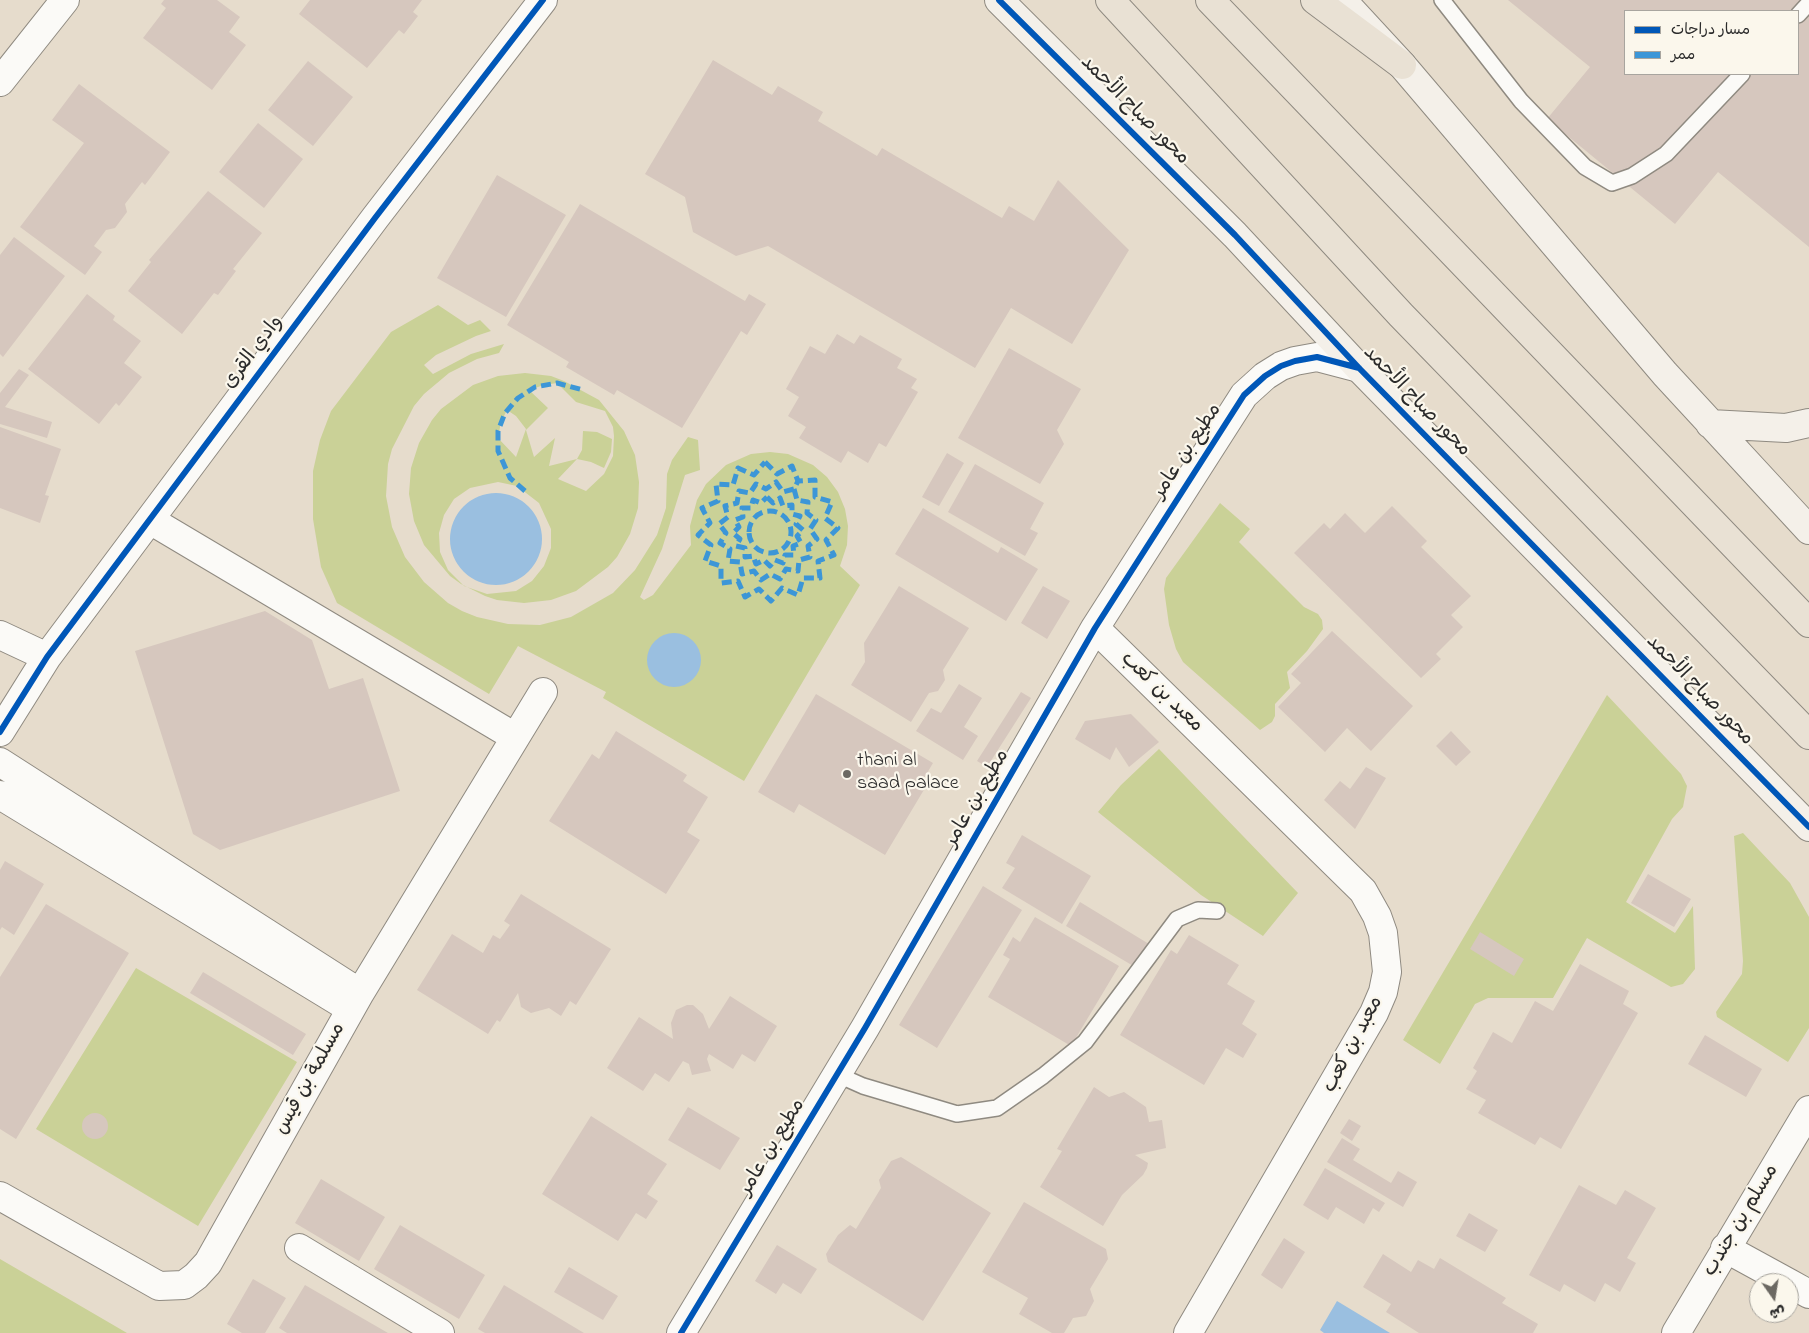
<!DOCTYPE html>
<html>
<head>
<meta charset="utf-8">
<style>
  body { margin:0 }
  #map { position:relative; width:1809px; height:1333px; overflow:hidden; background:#e6dccc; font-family:"Indie Flower","Playpen Sans Arabic",sans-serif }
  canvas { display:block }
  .legend { position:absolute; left:1624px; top:10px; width:175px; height:65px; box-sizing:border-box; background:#fbf7ec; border:1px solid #a8a59f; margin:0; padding:6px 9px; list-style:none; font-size:15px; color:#2b2b2b }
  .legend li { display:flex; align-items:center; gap:10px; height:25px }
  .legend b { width:25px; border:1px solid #a8a59f }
  .north { position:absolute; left:1749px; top:1273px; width:50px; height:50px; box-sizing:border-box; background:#fbf7ec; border:1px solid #a8a59f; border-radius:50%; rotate:167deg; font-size:14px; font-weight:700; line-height:20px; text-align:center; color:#2b2b2b }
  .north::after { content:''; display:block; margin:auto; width:18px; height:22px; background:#6c6963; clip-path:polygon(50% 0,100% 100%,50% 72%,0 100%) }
</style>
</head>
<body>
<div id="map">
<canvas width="1809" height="1333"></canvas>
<ul class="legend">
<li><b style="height:6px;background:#0057b8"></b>مسار دراجات</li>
<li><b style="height:6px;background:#3c96d7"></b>ممر</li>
</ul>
<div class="north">ش</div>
</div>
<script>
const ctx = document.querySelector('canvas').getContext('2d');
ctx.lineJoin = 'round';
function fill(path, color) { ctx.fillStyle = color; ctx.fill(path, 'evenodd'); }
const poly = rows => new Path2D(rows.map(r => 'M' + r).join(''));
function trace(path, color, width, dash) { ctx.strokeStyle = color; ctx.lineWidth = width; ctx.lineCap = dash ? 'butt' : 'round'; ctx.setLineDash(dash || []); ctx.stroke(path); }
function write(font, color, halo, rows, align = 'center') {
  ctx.font = font + ' "Indie Flower","Playpen Sans Arabic",sans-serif'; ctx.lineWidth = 4.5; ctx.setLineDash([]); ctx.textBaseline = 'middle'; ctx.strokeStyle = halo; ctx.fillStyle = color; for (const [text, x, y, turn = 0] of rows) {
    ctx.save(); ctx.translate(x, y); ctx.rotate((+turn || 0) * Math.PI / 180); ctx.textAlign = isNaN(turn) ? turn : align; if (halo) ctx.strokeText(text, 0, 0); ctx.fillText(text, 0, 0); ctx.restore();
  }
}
const green = poly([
  [438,305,468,325,480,320,491,331,476,336,436,355,424,365,433,374,471,354,504,344,499,353,477,359,449,373,424,394,414,406,392,449,388,464,386,496,392,527,405,557,424,582,448,603,462,611,477,617,508,624,540,625,571,617,613,593,635,570,657,535,666,508,667,474,672,460,688,437,698,440,700,470,685,475,662,549,640,597,644,600,653,595,691,545,690,526,697,500,706,484,726,465,751,454,770,452,788,454,813,465,827,477,838,492,845,509,848,526,847,545,840,566,860,585,744,781,603,698,606,692,518,646,489,694,337,603,321,567,313,519,313,471,320,440,331,411,391,332],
  [525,373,551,376,564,381,599,400,624,431,635,455,639,482,638,508,630,534,617,557,608,567,576,591,551,600,524,603,497,600,485,596,461,584,450,576,424,545,414,521,409,494,411,468,419,443,432,420,441,409,473,385,498,376],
  [557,383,576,402,605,411,613,427,614,436,613,456,604,474,586,491,558,479,577,459,591,462,604,468,611,452,612,439,597,432,583,431,582,450,577,459,549,466,555,438,534,457,526,430,548,408,529,390,544,385],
  [507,410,516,416,526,429,516,457,498,438,501,422],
  [498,482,517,486,539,503,551,529,551,548,544,566,532,581,516,591,487,594,464,586,448,570,440,552,439,533,444,515,454,499,470,488],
  [1220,503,1250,529,1239,542,1304,607,1318,614,1322,620,1323,629,1307,651,1287,672,1290,688,1275,704,1275,716,1272,722,1260,730,1183,662,1176,649,1169,625,1164,589,1166,578],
  [1607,695,1681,774,1687,786,1683,807,1672,819,1626,902,1675,933,1693,906,1695,969,1683,984,1671,987,1587,938,1553,998,1488,998,1475,1004,1440,1064,1403,1040],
  [1159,749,1298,893,1263,936,1201,895,1098,812,1121,785],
  [1743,833,1790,883,1809,917,1809,1028,1788,1062,1717,1017,1716,1012,1742,974,1743,961,1734,836],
  [136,968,297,1062,198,1226,36,1129],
  [0,1259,127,1333,0,1333]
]);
const water = poly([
  '450 539a46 46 0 1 1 92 0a46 46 0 1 1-92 0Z',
  '647 660a27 27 0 1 1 54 0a27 27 0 1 1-54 0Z',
  [1337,1301,1390,1333,1324,1333,1320,1330]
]);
const building = poly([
  [164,0,217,0,240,17,229,32,246,45,212,90,143,38,166,8,161,4],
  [310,0,422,0,413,12,418,16,404,34,399,30,367,68,299,14],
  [1508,0,1805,0,1809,3,1809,247,1718,172,1675,224,1547,119,1590,67],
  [1625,11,1798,11,1798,74,1625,74],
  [713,60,772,95,778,86,823,112,818,121,877,156,882,148,1002,218,1009,206,1034,221,1058,180,1129,250,1072,344,1011,308,975,368,768,246,736,256,693,232,685,197,645,174],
  [308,61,353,97,313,146,268,110],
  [79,84,170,152,145,185,142,182,125,204,127,212,115,228,106,230,94,246,102,252,85,275,20,227,84,143,52,120],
  [258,123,303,159,264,208,219,172],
  [497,175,566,215,506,317,437,278],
  [208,191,262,233,233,269,236,271,218,295,214,293,182,334,128,291,151,262,149,260],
  [580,204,745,301,749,294,766,304,747,335,741,331,682,428,617,390,614,395,566,367,569,362,507,325],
  [14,237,65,276,3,357,0,354,0,255],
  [87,294,115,316,113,320,141,341,124,363,142,377,119,406,116,403,99,424,28,369],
  [837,334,854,344,860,335,902,359,897,368,917,379,911,388,918,392,886,447,879,443,868,463,848,451,841,463,799,438,806,427,788,416,799,397,786,389,810,346,825,354],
  [1009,348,1081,389,1057,430,1064,444,1040,484,958,438],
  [19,369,29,375,5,407,52,422,47,438,0,424,0,393],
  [0,427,61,449,45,495,49,496,40,523,0,508],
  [947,453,964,463,939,506,922,497],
  [975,464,1044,503,1030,529,1038,533,1025,556,948,512],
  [1392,506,1427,541,1421,547,1471,596,1451,615,1463,627,1436,654,1441,659,1421,678,1294,553,1324,523,1330,529,1345,513,1365,533],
  [923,508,998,553,1001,547,1038,569,1006,621,895,554],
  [899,586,969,628,943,670,945,680,938,691,929,693,911,722,851,685,865,662,864,643],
  [1043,586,1070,601,1047,639,1021,623],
  [265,611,312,640,329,689,363,678,400,791,220,850,193,834,135,651],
  [1332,631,1413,706,1371,751,1347,728,1325,752,1278,707,1301,683,1291,674],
  [959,684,982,698,964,727,978,736,963,760,916,731,931,708,941,713],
  [1021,692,1031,698,987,767,977,761],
  [816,694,933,763,920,785,925,788,885,855,799,804,794,813,758,792],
  [1131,714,1159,742,1129,767,1116,747,1110,760,1075,739,1085,721],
  [616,731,687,775,683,781,708,797,687,832,700,840,666,894,549,821,592,754,599,759],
  [1451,731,1471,752,1456,766,1436,746],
  [1366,767,1386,778,1355,829,1324,800,1340,781,1350,789],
  [1022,835,1091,876,1062,924,1002,888,1015,868,1006,863],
  [5,861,44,884,14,935,2,927,0,930,0,870],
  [1648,874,1691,899,1674,927,1631,903],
  [983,886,1022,910,937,1048,899,1025],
  [521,894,611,949,576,1005,570,1001,561,1016,549,1008,531,1013,521,1007,518,993,500,1022,497,1020,488,1034,417,990,452,934,483,953,493,935,500,939,510,925,504,921],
  [1080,902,1149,944,1135,967,1066,926],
  [46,904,129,953,16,1139,0,1129,0,977],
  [1035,917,1119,966,1071,1046,988,997,1010,959,1003,955,1013,937,1020,942],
  [1480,932,1524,959,1514,976,1470,949],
  [1189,935,1239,965,1227,984,1255,1001,1242,1024,1257,1034,1243,1058,1226,1048,1204,1085,1120,1035,1171,950,1177,954],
  [1580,964,1629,991,1623,1004,1638,1013,1561,1149,1540,1137,1535,1145,1478,1113,1486,1100,1466,1089,1477,1071,1473,1068,1493,1032,1512,1043,1535,1001,1553,1011],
  [203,972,306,1034,293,1055,190,993],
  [730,996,777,1026,755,1062,742,1054,733,1069,709,1054,707,1059,711,1071,692,1075,689,1064,683,1061,669,1082,655,1073,643,1091,607,1068,639,1017,673,1039,671,1023,676,1010,687,1005,693,1005,703,1014,709,1029],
  [1705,1035,1762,1069,1746,1097,1688,1064],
  [1094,1087,1109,1097,1124,1092,1146,1107,1149,1122,1162,1120,1166,1148,1135,1155,1148,1163,1147,1168,1143,1175,1122,1195,1103,1226,1040,1187,1062,1151,1057,1149],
  [688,1107,740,1138,720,1170,668,1140],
  '82 1126a13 13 0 1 1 26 0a13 13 0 1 1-26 0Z',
  [591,1116,667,1164,647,1194,658,1201,646,1219,636,1213,618,1241,542,1194],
  [1349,1119,1361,1126,1352,1141,1340,1133],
  [1342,1138,1360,1149,1353,1160,1391,1183,1398,1171,1417,1182,1403,1207,1327,1162],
  [901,1157,991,1213,923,1321,828,1262,826,1254,838,1235,850,1225,856,1229,881,1188,879,1180,891,1161],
  [1325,1168,1385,1203,1379,1212,1373,1208,1364,1224,1336,1207,1328,1220,1303,1205],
  [321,1179,385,1217,359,1261,295,1223],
  [1579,1185,1616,1205,1625,1190,1656,1208,1627,1258,1636,1263,1620,1292,1605,1283,1595,1302,1564,1284,1560,1292,1529,1275],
  [1024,1202,1106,1249,1108,1259,1090,1289,1094,1301,1086,1316,1073,1318,1064,1333,1052,1333,1019,1314,1028,1298,982,1272],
  [1469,1213,1498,1230,1485,1252,1456,1236],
  [400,1225,485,1275,459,1319,374,1269],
  [1284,1238,1305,1252,1282,1289,1261,1275],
  [777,1245,817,1269,801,1294,783,1283,776,1294,755,1281],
  [1383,1254,1411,1272,1418,1260,1434,1269,1440,1258,1506,1298,1502,1303,1538,1324,1533,1333,1419,1333,1386,1312,1391,1304,1363,1287],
  [569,1267,618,1296,603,1320,554,1292],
  [253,1279,286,1298,265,1333,242,1333,227,1324],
  [305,1285,388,1333,287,1333,279,1328],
  [504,1285,584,1333,485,1333,478,1329]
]);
const lane = poly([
  [1442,0,1521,101,1585,167,1612,183,1632,176,1666,154,1742,74],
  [1798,15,1809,3],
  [836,1074,863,1086,957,1114,997,1108,1043,1076,1085,1042,1177,919,1198,910,1217,911]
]);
const street = poly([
  [0,82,65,0],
  [150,520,515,737],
  [1095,628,1363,891,1377,916,1383,933,1387,972,1383,992,1374,1013,1188,1333],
  [0,635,47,657],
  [0,732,47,657,375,218,543,0],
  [0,762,360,993],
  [0,795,351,1009],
  [0,1196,159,1286,184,1285,196,1276,208,1263,360,993,543,692],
  [299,1248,440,1333],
  [1725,1248,1789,1283],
  [1789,1283,1809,1294],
  [681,1333,865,1028,1095,628,1244,395,1265,376,1281,366,1295,361,1317,357,1359,368],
  [1676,1333,1809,1110]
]);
const secondary = poly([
  [999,0,1235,235,1359,368,1809,827],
  [1342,0,1402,65,1665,374,1809,530],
  [1710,424,1786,428,1809,423]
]);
const highway = poly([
  [1110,0,1401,315,1809,735],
  [1210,0,1809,623],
  [1315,0,1402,65]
]);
const quiet = poly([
  [765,462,777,474,792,466,798,481,815,480,815,497,832,502,825,518,838,528,826,540,834,555,818,561,820,578,803,578,798,595,782,588,771,601,759,589,745,597,738,581,721,583,721,566,705,561,711,545,698,535,710,523,702,508,718,501,716,484,733,485,738,468,754,475,765,462],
  [794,489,797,500,808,502,807,513,816,520,810,529,817,539,808,546,810,557,799,560,798,571,786,569,780,579,770,574,761,580,754,571,742,574,740,562,728,561,730,549,720,543,726,533,719,524,728,517,725,506,737,503,739,491,750,493,756,484,766,489,776,482,783,492,794,489,798,481],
  [525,491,510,478,498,451,498,431,505,413,518,398,535,387,557,383,583,390],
  [767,497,773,503,780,498,783,506,792,505,792,514,800,516,796,524,803,530,797,536,801,543,793,546,794,555,785,555,783,563,775,560,770,566,764,560,756,564,753,556,745,557,745,548,736,546,740,539,733,533,739,527,735,520,743,517,742,508,751,508,753,500,761,503,767,497],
  '749 532a21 21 0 1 1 42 0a21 21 0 1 1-42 0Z'
]);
const cycleway = poly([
  [999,0,1235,235,1359,368,1809,827],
  [0,732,47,657,375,218,543,0],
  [681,1333,865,1028,1095,628,1244,395,1265,376,1281,366,1295,361,1317,357,1359,368]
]);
const markers = [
  [847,774,5,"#6c6963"]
];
const streetNames = [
  ["محور صباح الأحمد",1134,111,45],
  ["وادي القرى",254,353,-53],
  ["محور صباح الأحمد",1416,402,46],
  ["مطيع بن عامر",1188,452,-57],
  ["محور صباح الأحمد",1699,691,46],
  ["معبد بن كعب",1161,693,44],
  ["مطيع بن عامر",978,799,-60],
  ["معبد بن كعب",1354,1045,-62],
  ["مسلمة بن قيس",311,1079,-61],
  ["مطيع بن عامر",773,1148,-59],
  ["مسلم بن جندب",1742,1221,-59]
];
const poiNames = [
  ["thani al",857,762],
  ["saad palace",857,785]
];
fill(green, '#cad197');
fill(water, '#9abfe0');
fill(building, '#d6c7be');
trace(lane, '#8f8a81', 18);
trace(street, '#8f8a81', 30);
trace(secondary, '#8f8a81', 30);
trace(highway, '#8f8a81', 30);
trace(lane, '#fbfaf7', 15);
trace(street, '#fbfaf7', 28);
trace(secondary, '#f4f0e9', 28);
trace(highway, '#e9e1d4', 28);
trace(quiet, '#3c96d7', 5, [10, 5]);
trace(cycleway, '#0057b8', 6);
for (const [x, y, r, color] of markers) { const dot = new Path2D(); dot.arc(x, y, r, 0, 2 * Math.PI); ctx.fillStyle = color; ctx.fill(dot); trace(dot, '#fbf7ec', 2); }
write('20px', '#2b2b2b', '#fbf7ec', streetNames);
write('20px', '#2b2b2b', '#fbf7ec', poiNames, 'left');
</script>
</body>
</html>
